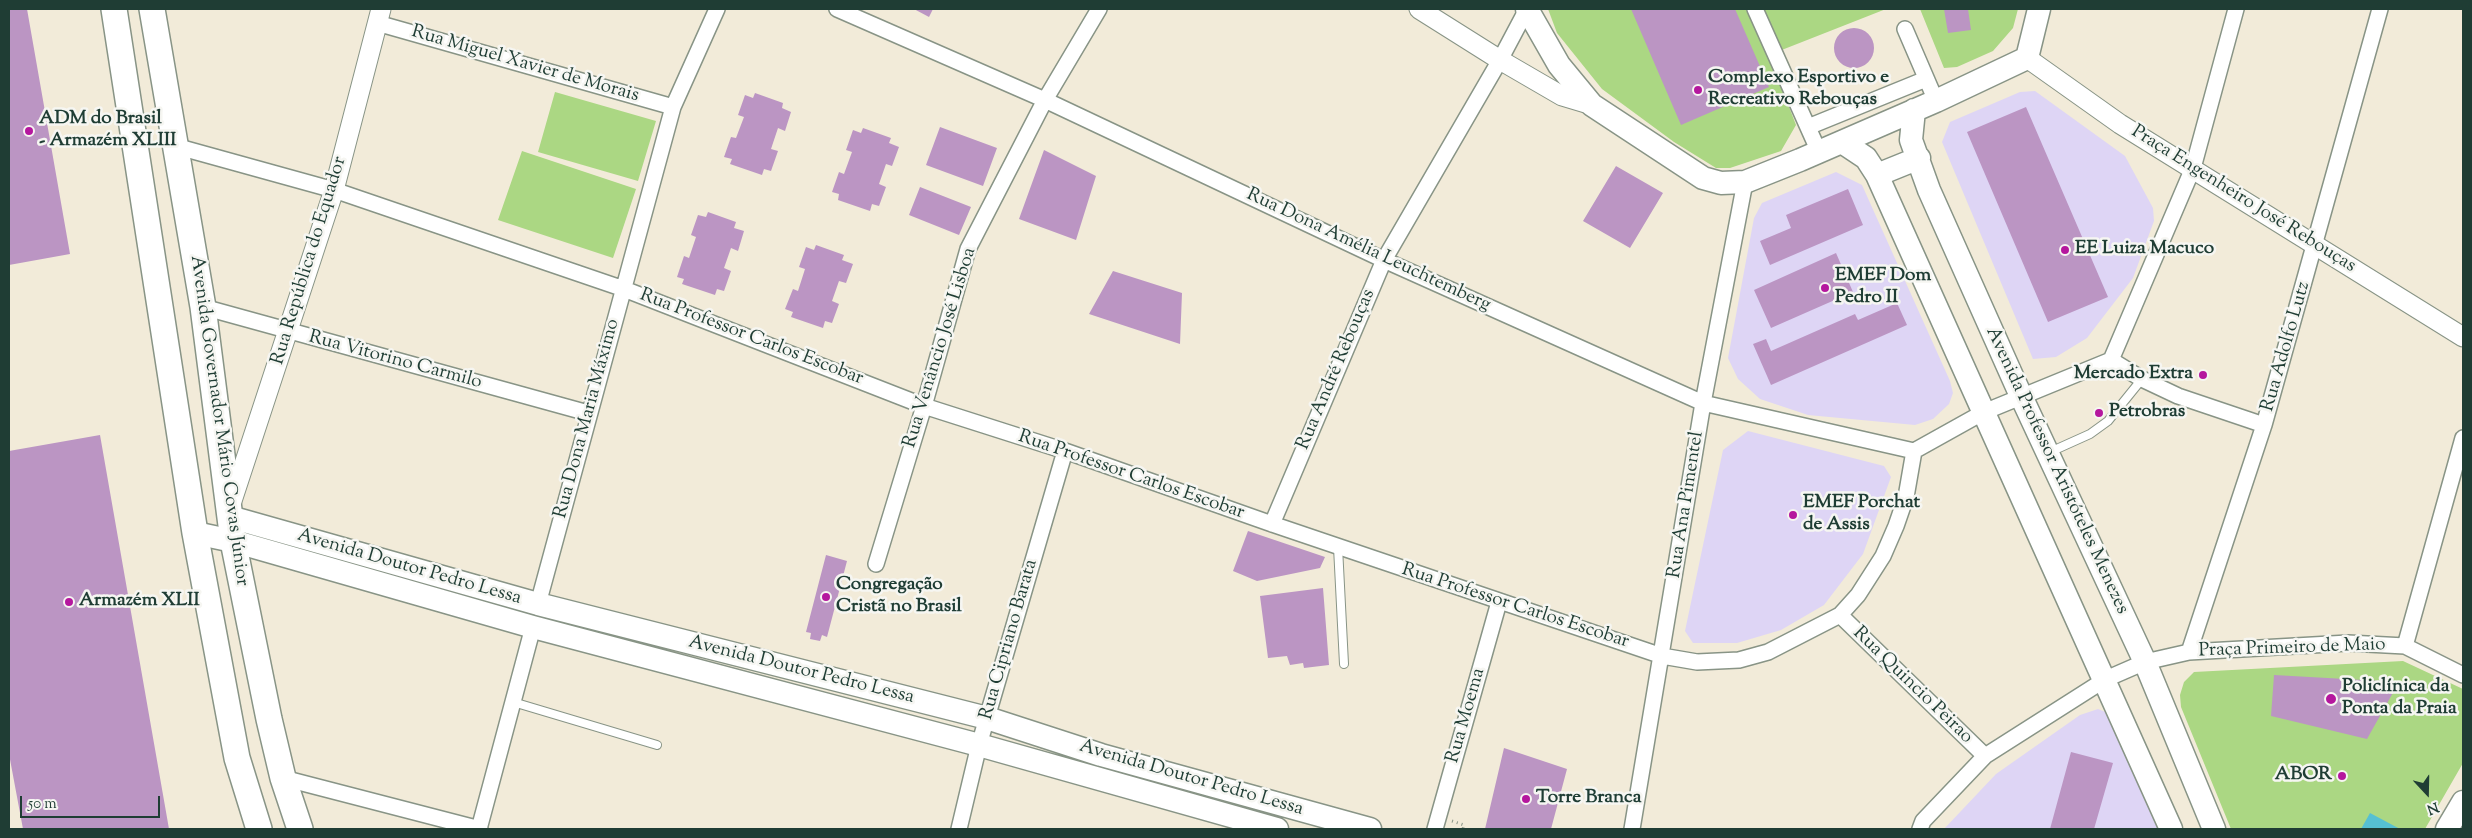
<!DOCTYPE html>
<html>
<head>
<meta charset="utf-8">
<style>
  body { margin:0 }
  #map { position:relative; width:2472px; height:838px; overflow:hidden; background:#f2ebd9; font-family:"Sorts Mill Goudy",serif }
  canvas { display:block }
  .frame { position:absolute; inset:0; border:10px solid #1f3d34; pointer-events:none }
  .north { position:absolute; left:2402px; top:768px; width:50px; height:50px; -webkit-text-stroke:4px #f6f6f2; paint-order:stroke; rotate:159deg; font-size:14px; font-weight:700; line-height:20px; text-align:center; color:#1f3d34 }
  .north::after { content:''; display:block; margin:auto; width:18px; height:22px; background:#1f3d34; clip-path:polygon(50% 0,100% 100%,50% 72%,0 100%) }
  .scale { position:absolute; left:20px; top:796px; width:140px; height:22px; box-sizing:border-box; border:2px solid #1f3d34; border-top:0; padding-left:6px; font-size:15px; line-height:18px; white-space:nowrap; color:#1f3d34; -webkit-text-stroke:4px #f6f6f2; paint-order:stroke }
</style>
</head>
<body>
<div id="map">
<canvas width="2472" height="838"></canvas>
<div class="frame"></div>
<div class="north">N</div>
<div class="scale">50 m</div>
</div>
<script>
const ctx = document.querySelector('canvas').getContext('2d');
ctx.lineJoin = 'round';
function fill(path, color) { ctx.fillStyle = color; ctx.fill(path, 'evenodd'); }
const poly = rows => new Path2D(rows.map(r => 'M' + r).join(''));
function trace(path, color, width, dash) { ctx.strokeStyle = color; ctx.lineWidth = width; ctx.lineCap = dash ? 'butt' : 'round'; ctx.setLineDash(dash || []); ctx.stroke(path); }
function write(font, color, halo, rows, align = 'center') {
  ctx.font = font + ' "Sorts Mill Goudy",serif'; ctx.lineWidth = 5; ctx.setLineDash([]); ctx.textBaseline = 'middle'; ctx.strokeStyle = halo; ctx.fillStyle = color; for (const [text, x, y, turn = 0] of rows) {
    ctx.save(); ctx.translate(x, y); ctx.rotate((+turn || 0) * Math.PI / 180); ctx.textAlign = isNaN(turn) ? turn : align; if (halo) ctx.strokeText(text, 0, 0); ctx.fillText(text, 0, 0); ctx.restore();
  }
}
const built = poly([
  [2035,91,2125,156,2153,208,2154,221,2133,278,2087,338,2056,357,2033,359,1942,142,1950,122,2020,92],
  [1836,172,1862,185,1950,381,1953,393,1949,404,1933,419,1915,425,1808,415,1760,399,1738,379,1728,358,1754,218,1762,203],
  [1748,431,1884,466,1891,477,1863,554,1824,605,1781,630,1737,643,1693,643,1685,631,1723,450],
  [2098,709,2110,714,2158,829,1944,829,1996,774,2080,715]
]);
const green = poly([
  [1548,9,1886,9,1769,55,1796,125,1781,151,1730,168,1716,168,1674,142,1602,89,1557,33],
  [1920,9,2018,9,2013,28,1993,51,1957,67,1944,68],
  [555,92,656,121,638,181,538,152],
  [522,151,636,189,613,258,498,220],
  [2403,661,2463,689,2463,763,2425,829,2231,829,2181,707,2180,695,2184,682,2194,672]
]);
const water = poly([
  [2370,813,2400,829,2361,829]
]);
const building = poly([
  [9,9,27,9,70,254,9,265],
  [914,9,933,9,929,17],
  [1631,9,1735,9,1769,87,1681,125],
  [1944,9,1968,9,1971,30,1948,33],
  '1834 48a20 20 0 1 1 40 0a20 20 0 1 1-40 0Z',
  [755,93,783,103,782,108,791,112,785,131,778,128,771,149,778,151,771,171,764,169,762,175,730,164,732,159,724,157,731,137,736,138,744,117,738,115,745,95,753,98],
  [2026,107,2108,297,2048,322,1967,132],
  [940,127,997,148,983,186,926,165],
  [863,128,891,138,889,143,899,147,892,166,886,164,879,184,886,187,879,206,872,204,870,211,838,200,839,194,832,192,839,172,844,174,852,152,846,150,853,130,861,133],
  [1044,150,1096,176,1076,240,1019,219],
  [1616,166,1663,193,1630,248,1583,221],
  [920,187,971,207,959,235,909,215],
  [1848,189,1863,225,1770,265,1760,241,1791,228,1786,215],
  [708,212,736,222,734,228,744,231,738,251,731,248,724,268,731,271,724,291,717,289,715,295,682,284,684,279,677,277,684,256,689,258,696,237,691,235,698,215,706,217],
  [816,245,844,255,842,260,853,264,846,283,839,281,832,301,839,304,832,323,825,321,823,328,791,317,793,312,785,309,793,289,798,291,805,269,799,267,806,247,814,250],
  [1836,253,1853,292,1771,328,1754,290],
  [1113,271,1182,293,1180,344,1089,314],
  [1897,303,1907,325,1771,385,1753,344,1766,339,1771,351,1855,314,1858,320],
  [100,435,169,829,23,829,9,754,9,451],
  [1248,531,1325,557,1320,568,1257,581,1233,571],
  [826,555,847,561,827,637,822,635,820,641,810,639,811,633,806,632],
  [1323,588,1329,665,1304,668,1303,663,1290,665,1287,656,1268,658,1260,596],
  [2274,675,2399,682,2367,739,2271,716],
  [1504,748,1567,769,1551,829,1485,829],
  [2071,752,2113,763,2094,829,2050,829]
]);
const path = poly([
  [1452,821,1464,825,1463,829]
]);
const service = poly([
  [2050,452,2090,434,2108,421,2142,379],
  [1338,547,1344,664],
  [513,702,657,745]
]);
const minor = poly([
  [837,9,1045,100,1384,260,1703,403,1914,451],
  [1755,9,1819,152],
  [377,23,673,107],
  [1905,29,1936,101],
  [1808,127,1926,79],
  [175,146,334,190,624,289,924,406,1065,451,1272,524,1662,656,1697,662,1739,660,1768,652,1840,615,1858,595,1883,556,1896,526,1906,497,1914,451],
  [203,307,588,413],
  [2111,360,2142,379,2178,396,2264,425],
  [1914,451,1984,412,2111,360,2193,168,2236,9],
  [1272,524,1384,260,1500,60,1527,9],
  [876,564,924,406,968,249,1045,100,1099,9],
  [538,604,673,107,717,9],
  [1840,615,1985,756],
  [2405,646,2463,438],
  [2189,652,2264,425,2380,9],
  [283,778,480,829],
  [479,829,533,627],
  [959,829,979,745,1065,451],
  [1435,829,1499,602],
  [1632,829,1703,403,1745,182],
  [1920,829,1923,821,1985,756,2106,679,2145,662,2189,652,2348,643,2405,646,2463,675]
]);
const tertiary = poly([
  [1419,9,1500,60,1562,96,1592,105],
  [2027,58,2120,124,2463,337],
  [230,507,334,190,381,9]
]);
const secondary = poly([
  [1527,9,1559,65,1592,105,1703,178,1721,183,1745,182,1800,160,1936,101,2027,58,2039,9],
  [1914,110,1911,140,1929,190,2021,396,2145,662,2214,829],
  [1842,142,1866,158,1877,175,2171,829],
  [1877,175,1919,158],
  [230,517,538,604,987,718,1101,755,1370,829],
  [195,533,233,541,533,627,979,745,1277,829],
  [2447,829,2463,802]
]);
const primary = poly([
  [114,9,195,533,237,758,259,829],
  [152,9,203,307,233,541,269,719,283,778,300,829]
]);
const markers = [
  [1698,90,5,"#b5179e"],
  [29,131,5,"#b5179e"],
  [2065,250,5,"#b5179e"],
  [1825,288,5,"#b5179e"],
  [2203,375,5,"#b5179e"],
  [2099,413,5,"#b5179e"],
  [1793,515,5,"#b5179e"],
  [826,597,5,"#b5179e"],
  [69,602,5,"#b5179e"],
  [2331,699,6,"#b5179e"],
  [2342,776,5,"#b5179e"],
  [1526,799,5,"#b5179e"]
];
const streetNames = [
  ["Rua Miguel Xavier de Morais",525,65,16],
  ["Praça Engenheiro José Rebouças",2243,200,32],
  ["Rua Dona Amélia Leuchtemberg",1368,251,25],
  ["Rua República do Equador",310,261,-73],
  ["Rua Professor Carlos Escobar",751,338,21],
  ["Rua Adolfo Lutz",2287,347,-74],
  ["Rua Venâncio José Lisboa",941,348,-73],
  ["Rua Vitorino Carmilo",395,361,15],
  ["Rua André Rebouças",1337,370,-67],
  ["Rua Dona Maria Máximo",588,419,-75],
  ["Avenida Governador Mário Covas Júnior",218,421,82],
  ["Avenida Professor Aristóteles Menezes",2056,471,65],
  ["Rua Professor Carlos Escobar",1131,476,19],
  ["Rua Ana Pimentel",1687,505,-81],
  ["Avenida Doutor Pedro Lessa",409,568,16],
  ["Rua Professor Carlos Escobar",1515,607,18],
  ["Rua Cipriano Barata",1010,640,-74],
  ["Praça Primeiro de Maio",2292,649,-2],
  ["Avenida Doutor Pedro Lessa",801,671,14],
  ["Rua Quincio Peirao",1912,686,44],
  ["Rua Moema",1467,716,-74],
  ["Avenida Doutor Pedro Lessa",1191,779,16]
];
const poiNames = [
  ["Complexo Esportivo e",1708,79],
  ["Recreativo Rebouças",1708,101],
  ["ADM do Brasil",39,120],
  ["- Armazém XLIII",39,142],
  ["EE Luiza Macuco",2075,250],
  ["EMEF Dom",1835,277],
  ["Pedro II",1835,299],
  ["Mercado Extra",2193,375,"right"],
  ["Petrobras",2109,413],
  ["EMEF Porchat",1803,504],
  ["de Assis",1803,526],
  ["Congregação",836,586],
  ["Cristã no Brasil",836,608],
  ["Armazém XLII",79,602],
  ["Policlínica da",2342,688],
  ["Ponta da Praia",2342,710],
  ["ABOR",2332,776,"right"],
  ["Torre Branca",1536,799]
];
fill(built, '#ded5f5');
fill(green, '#abd783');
fill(water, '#56c0d2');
fill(building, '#bb95c3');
trace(service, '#889486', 10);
trace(minor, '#889486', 18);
trace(tertiary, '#889486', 21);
trace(secondary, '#889486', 25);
trace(primary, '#889486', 28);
trace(path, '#889486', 3, [1, 4]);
trace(service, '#fff', 8);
trace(minor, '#fff', 15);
trace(tertiary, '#fff', 19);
trace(secondary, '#fff', 22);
trace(primary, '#fff', 25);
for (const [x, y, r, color] of markers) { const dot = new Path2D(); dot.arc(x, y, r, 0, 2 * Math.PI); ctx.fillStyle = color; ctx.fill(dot); trace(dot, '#f6f6f2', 2); }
write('19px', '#1f3d34', '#f6f6f2', streetNames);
write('bold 19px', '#1f3d34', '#f6f6f2', poiNames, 'left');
</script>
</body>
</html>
